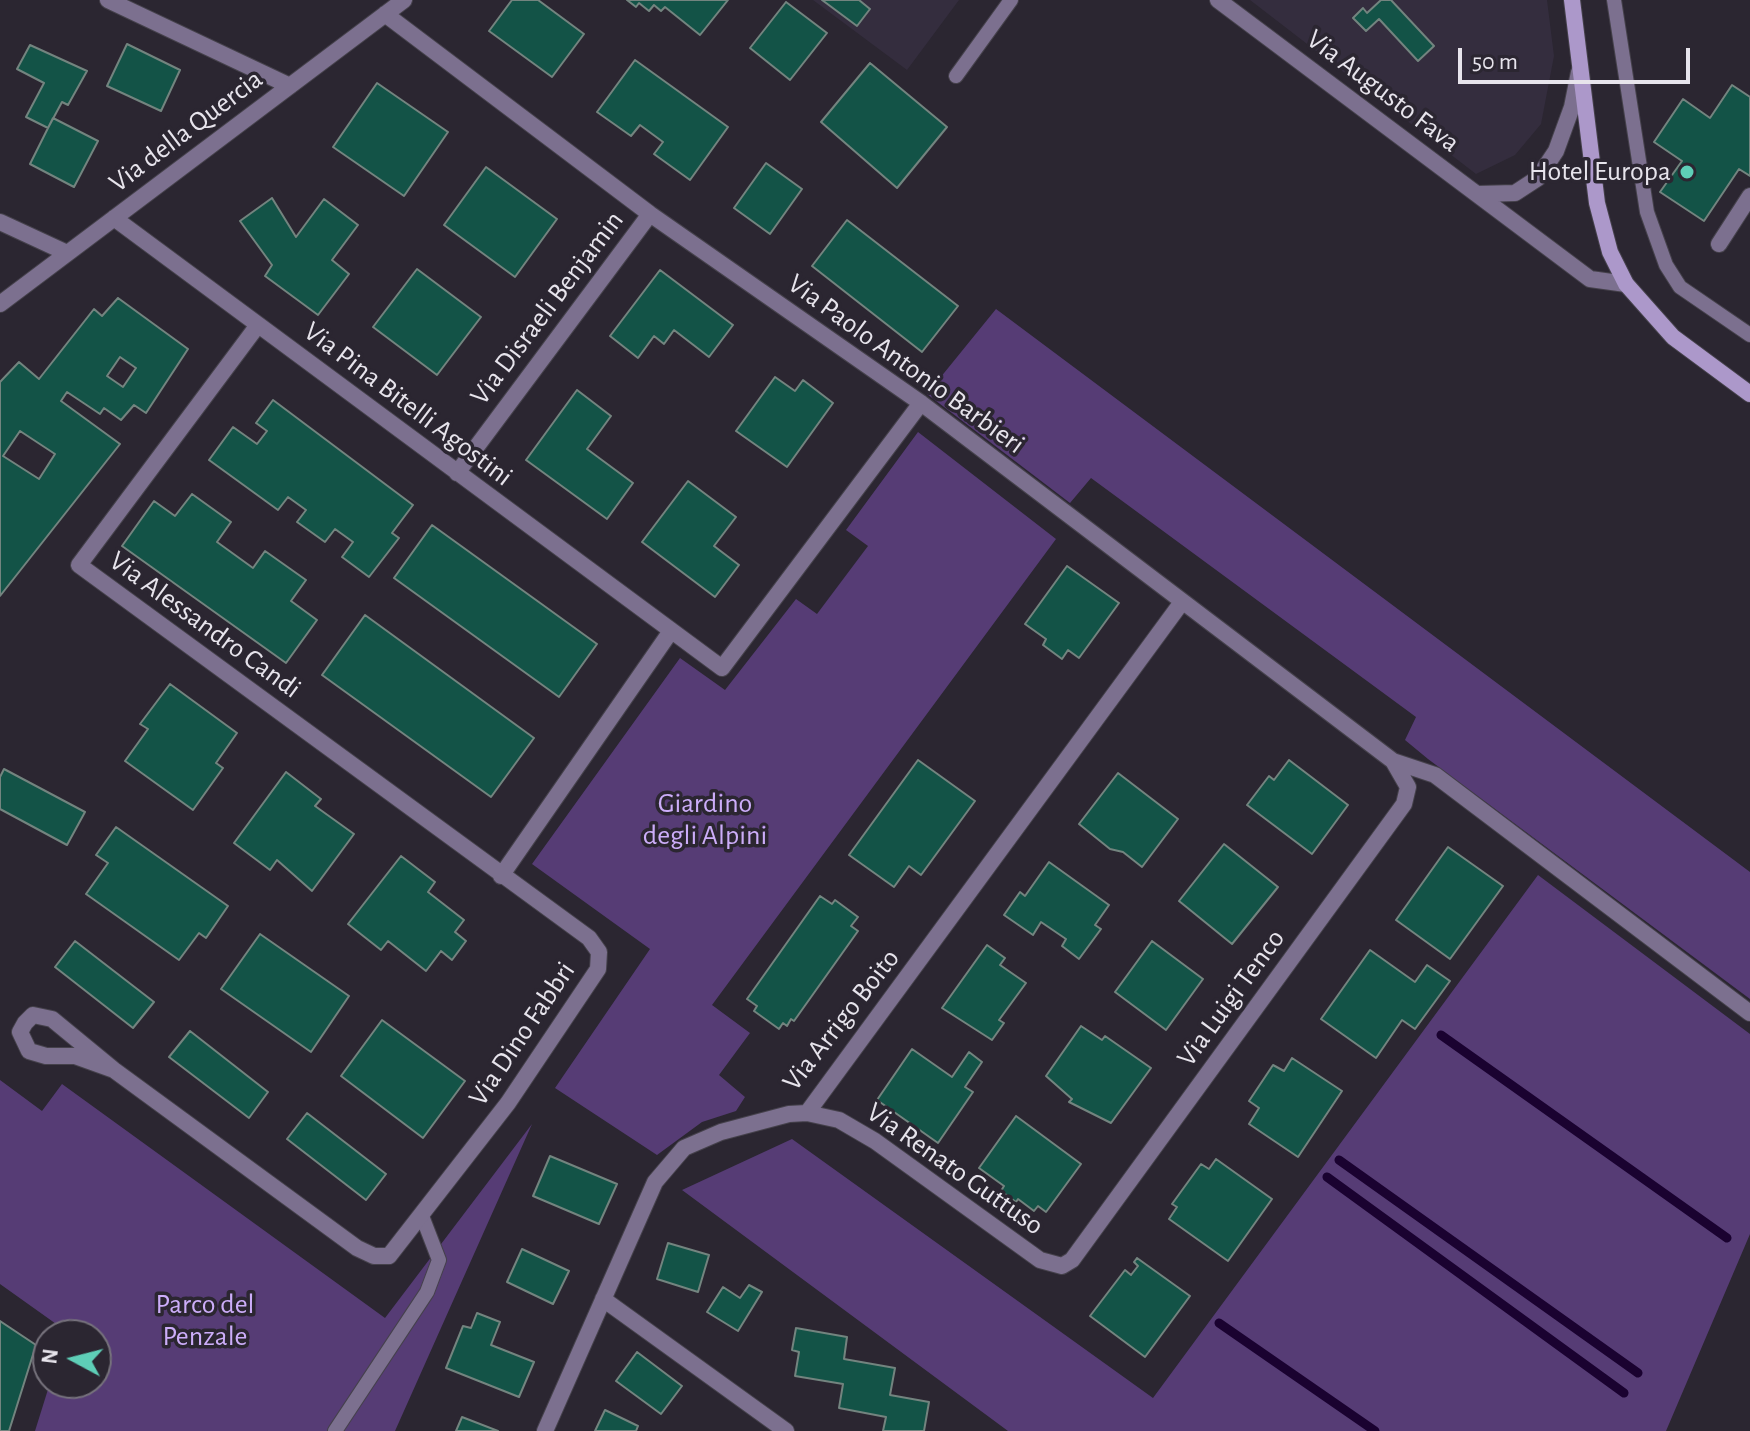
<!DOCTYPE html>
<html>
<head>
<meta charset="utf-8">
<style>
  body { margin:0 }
  #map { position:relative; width:1750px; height:1431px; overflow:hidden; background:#2b2631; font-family:"Alegreya Sans",sans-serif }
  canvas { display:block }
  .north { position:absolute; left:32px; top:1319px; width:80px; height:80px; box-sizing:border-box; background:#2b2631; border:2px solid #76727c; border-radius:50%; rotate:277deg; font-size:22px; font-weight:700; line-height:32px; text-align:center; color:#e7e4ec }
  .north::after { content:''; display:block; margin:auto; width:28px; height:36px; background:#5eceb7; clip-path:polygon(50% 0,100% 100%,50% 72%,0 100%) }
  .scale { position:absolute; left:1458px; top:48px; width:232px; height:36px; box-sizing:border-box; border:4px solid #e7e4ec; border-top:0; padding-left:10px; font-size:24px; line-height:28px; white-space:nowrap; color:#e7e4ec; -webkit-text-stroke:6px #2b2631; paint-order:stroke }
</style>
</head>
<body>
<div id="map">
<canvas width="1750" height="1431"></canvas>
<div class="north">N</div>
<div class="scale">50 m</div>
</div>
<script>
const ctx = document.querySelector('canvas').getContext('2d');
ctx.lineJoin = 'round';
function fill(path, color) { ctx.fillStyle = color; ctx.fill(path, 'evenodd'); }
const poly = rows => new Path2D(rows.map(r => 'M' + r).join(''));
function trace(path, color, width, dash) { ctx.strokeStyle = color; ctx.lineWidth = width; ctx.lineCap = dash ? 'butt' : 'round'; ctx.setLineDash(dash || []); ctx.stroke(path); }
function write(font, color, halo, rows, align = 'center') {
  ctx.font = font + ' "Alegreya Sans",sans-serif'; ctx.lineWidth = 7; ctx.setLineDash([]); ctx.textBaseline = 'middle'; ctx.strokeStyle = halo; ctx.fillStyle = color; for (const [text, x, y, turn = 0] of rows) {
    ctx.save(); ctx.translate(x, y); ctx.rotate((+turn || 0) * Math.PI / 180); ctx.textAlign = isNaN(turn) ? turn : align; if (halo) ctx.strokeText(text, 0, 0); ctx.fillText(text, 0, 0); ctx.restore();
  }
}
const built = poly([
  [813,0,959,0,907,70],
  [1250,0,1547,0,1554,56,1541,124,1515,155,1476,174]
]);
const green = poly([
  [996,309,1750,872,1750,999,1428,759,1405,740,1416,717,1091,478,1070,503,927,394],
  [918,432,1056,539,712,1005,750,1033,719,1075,745,1097,736,1111,702,1122,657,1155,555,1088,650,949,532,864,680,658,725,690,796,599,817,614,868,546,846,530],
  [1538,875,1750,1034,1750,1234,1666,1431,1008,1431,682,1190,792,1139,1153,1398],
  [0,1080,42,1111,62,1084,385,1318,532,1124,395,1431,35,1431,50,1383,96,1383,96,1335,65,1335,66,1331,0,1284]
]);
const stream = poly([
  [1441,1035,1727,1238],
  [1339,1160,1638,1373],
  [1327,1177,1624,1393],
  [1219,1323,1375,1431]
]);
const building = poly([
  [512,0,538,0,584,34,552,77,489,31,512,0],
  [627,0,728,0,700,35,665,7,661,11,654,5,649,11,639,3,636,7,627,0],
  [822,0,859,0,870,9,857,26,822,0],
  [1381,0,1391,0,1434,46,1418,61,1379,19,1366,31,1353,18,1363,8,1367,13,1381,0],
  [786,2,827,33,790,80,750,48,786,2],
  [127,44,180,70,161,111,107,86,127,44],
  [30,45,87,71,68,105,62,102,48,128,26,117,44,83,17,69,30,45],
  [635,60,728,127,690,180,654,154,663,142,640,125,631,136,597,112,635,60],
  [870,63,947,127,897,188,821,122,870,63],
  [377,83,448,132,404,196,333,147,377,83],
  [1732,85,1750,97,1750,176,1739,169,1704,221,1660,192,1682,161,1654,142,1683,99,1710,118,1732,85],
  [53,118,98,141,74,187,30,164,53,118],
  [766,163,802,189,770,234,734,208,766,163],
  [486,167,557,219,515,277,444,225,486,167],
  [272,198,296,237,324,199,358,225,332,260,349,274,318,315,265,276,272,265,240,221,272,198],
  [847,220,958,306,922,352,812,266,847,220],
  [417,269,481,317,437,375,373,327,417,269],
  [660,270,733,325,709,357,674,330,664,344,654,336,638,358,610,336,660,270],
  [118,298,188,349,146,413,134,405,121,420,104,408,100,414,67,392,61,401,120,444,0,596,0,382,19,362,39,379,94,309,102,316,118,298],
  [120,357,136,368,123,387,107,376,120,357],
  [20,431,55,454,39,479,3,456,20,431],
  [775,377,795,391,803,380,833,403,787,467,736,431,775,377],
  [577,390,611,416,587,449,633,483,607,519,526,460,577,390],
  [273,400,413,505,392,533,399,538,369,577,342,557,353,542,335,529,325,542,297,522,306,510,288,497,278,510,209,460,233,427,257,444,267,431,256,423,273,400],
  [688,481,736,517,714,546,739,565,715,597,642,542,688,481],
  [192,494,231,522,217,542,253,568,265,551,306,580,291,601,317,620,286,663,122,546,154,501,175,516,192,494],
  [432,525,597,644,559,697,394,578,432,525],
  [1067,566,1119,603,1079,658,1068,650,1062,659,1043,645,1046,639,1025,624,1067,566],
  [365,615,534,738,491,797,322,675,365,615],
  [170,684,237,733,216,763,223,768,193,810,125,761,148,729,140,724,170,684],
  [918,760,975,801,921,875,909,866,894,887,849,855,918,760],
  [1289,760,1348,805,1312,854,1247,805,1269,776,1274,780,1289,760],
  [4,769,85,812,67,845,0,809,0,777,4,769],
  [286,772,321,799,315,806,354,834,312,891,277,860,270,870,234,843,286,772],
  [1118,773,1178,819,1142,867,1123,852,1110,849,1079,824,1118,773],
  [116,827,228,906,206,938,199,933,179,960,86,894,108,863,96,855,116,827],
  [1224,844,1278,887,1232,944,1179,901,1224,844],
  [1448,847,1503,886,1450,959,1396,920,1448,847],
  [401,856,435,882,428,892,464,920,455,932,466,941,452,960,441,951,426,971,388,941,381,950,348,924,401,856],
  [1049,862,1109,905,1095,925,1101,929,1079,959,1062,946,1066,939,1041,922,1033,935,1004,915,1020,892,1025,896,1049,862],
  [820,896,832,904,835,900,858,917,851,926,858,931,794,1021,791,1019,787,1026,783,1023,779,1029,754,1011,757,1006,747,999,820,896],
  [260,934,349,996,311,1052,221,989,260,934],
  [75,941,154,1002,133,1028,55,967,75,941],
  [1152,941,1203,979,1166,1030,1115,992,1152,941],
  [987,945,1005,958,1000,965,1026,983,999,1020,1004,1023,992,1040,942,1008,987,945],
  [1370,950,1415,982,1427,965,1450,981,1415,1029,1402,1020,1376,1058,1321,1019,1370,950],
  [382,1020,465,1081,423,1138,341,1076,382,1020],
  [1081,1026,1102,1040,1105,1036,1151,1068,1111,1123,1069,1102,1072,1099,1046,1076,1081,1026],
  [190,1031,268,1092,249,1118,169,1057,190,1031],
  [912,1049,952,1077,969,1052,982,1062,965,1087,973,1092,938,1143,877,1100,912,1049],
  [1292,1058,1342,1091,1298,1157,1249,1124,1259,1108,1249,1101,1273,1065,1284,1071,1292,1058],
  [307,1113,386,1174,366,1200,287,1139,307,1113],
  [1016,1116,1081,1164,1046,1212,1038,1206,1034,1211,1018,1199,1016,1202,1001,1191,1004,1186,979,1168,1016,1116],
  [550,1156,617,1184,599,1224,533,1196,550,1156],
  [1216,1159,1272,1199,1228,1261,1169,1219,1177,1207,1172,1204,1201,1164,1209,1169,1216,1159],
  [668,1243,709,1255,698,1292,657,1279,668,1243],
  [522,1249,569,1271,553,1304,507,1282,522,1249],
  [1137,1258,1190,1296,1145,1357,1090,1316,1125,1270,1131,1275,1138,1266,1134,1262,1137,1258],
  [749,1285,762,1292,738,1331,707,1312,723,1287,740,1298,749,1285],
  [477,1313,500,1322,491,1345,534,1362,519,1397,446,1368,463,1326,471,1328,477,1313],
  [0,1321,36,1345,9,1431,0,1431,0,1321],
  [796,1328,847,1337,844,1359,895,1368,890,1395,929,1402,924,1431,883,1431,886,1417,839,1408,843,1384,795,1376,799,1352,792,1350,796,1328],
  [637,1352,682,1386,661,1414,616,1381,637,1352],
  [605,1410,638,1426,636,1431,595,1431,605,1410],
  [462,1417,498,1431,456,1431,462,1417]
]);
const lane = poly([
  [1614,0,1647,212,1666,265,1680,287,1750,335],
  [956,76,1011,0],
  [335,1431,427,1292,439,1260,422,1216]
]);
const street = poly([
  [108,0,290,86],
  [1218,0,1590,279,1626,284],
  [385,14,650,214,921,403,1393,761,1408,787,1404,804,1072,1260,1062,1266,1040,1260,875,1141,839,1120,807,1113,789,1114,721,1132,684,1148,655,1182,545,1431],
  [1477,194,1515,193,1538,178,1556,151,1572,107,1579,72],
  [114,218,722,668,921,403],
  [0,222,67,253],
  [1719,244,1750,196],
  [0,304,404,0],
  [457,473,650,214],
  [1393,761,1435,775,1750,1013],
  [501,876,671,631],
  [114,1070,75,1056,46,1056,29,1051,20,1032,25,1023,33,1015,52,1019,114,1070,357,1248,374,1256,389,1256,508,1103,598,969,599,952,589,938,79,565,258,325],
  [807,1113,1182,602],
  [603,1299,786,1431]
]);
const secondary = poly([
  [1572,0,1597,203,1610,252,1626,284,1673,337,1750,394]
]);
const markers = [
  [1687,172,8,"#5eceb7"]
];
const streetNames = [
  ["Via Augusto Fava",1383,91,37],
  ["Via della Quercia",186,131,-37],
  ["Via Disraeli Benjamin",547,308,-53],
  ["Via Paolo Antonio Barbieri",906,364,36],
  ["Via Pina Bitelli Agostini",408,404,37],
  ["Via Alessandro Candi",205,625,36],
  ["Via Luigi Tenco",1231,998,-54],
  ["Via Arrigo Boito",841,1020,-52],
  ["Via Dino Fabbri",522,1034,-56],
  ["Via Renato Guttuso",955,1169,35]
];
const poiNames = [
  ["Hotel Europa",1671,172]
];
const parkNames = [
  ["Giardino",705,804],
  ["degli Alpini",705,836],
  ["Parco del",205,1305],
  ["Penzale",205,1337]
];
fill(built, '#342d3e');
fill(green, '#563c75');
trace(stream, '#1a0230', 9);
fill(building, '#135347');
trace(building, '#73847f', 2);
trace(lane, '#45414b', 16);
trace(street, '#45414b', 18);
trace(secondary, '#45414b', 18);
trace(lane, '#7c708f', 14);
trace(street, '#7c708f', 16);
trace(secondary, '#ac98ca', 16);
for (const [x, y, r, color] of markers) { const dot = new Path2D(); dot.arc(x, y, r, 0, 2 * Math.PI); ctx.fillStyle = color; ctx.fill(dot); trace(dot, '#2b2631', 3); }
write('28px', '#e7e4ec', '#2b2631', streetNames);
write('28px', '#e7e4ec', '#2b2631', poiNames, 'right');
write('28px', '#ccadf9', '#2b2631', parkNames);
</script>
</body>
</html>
